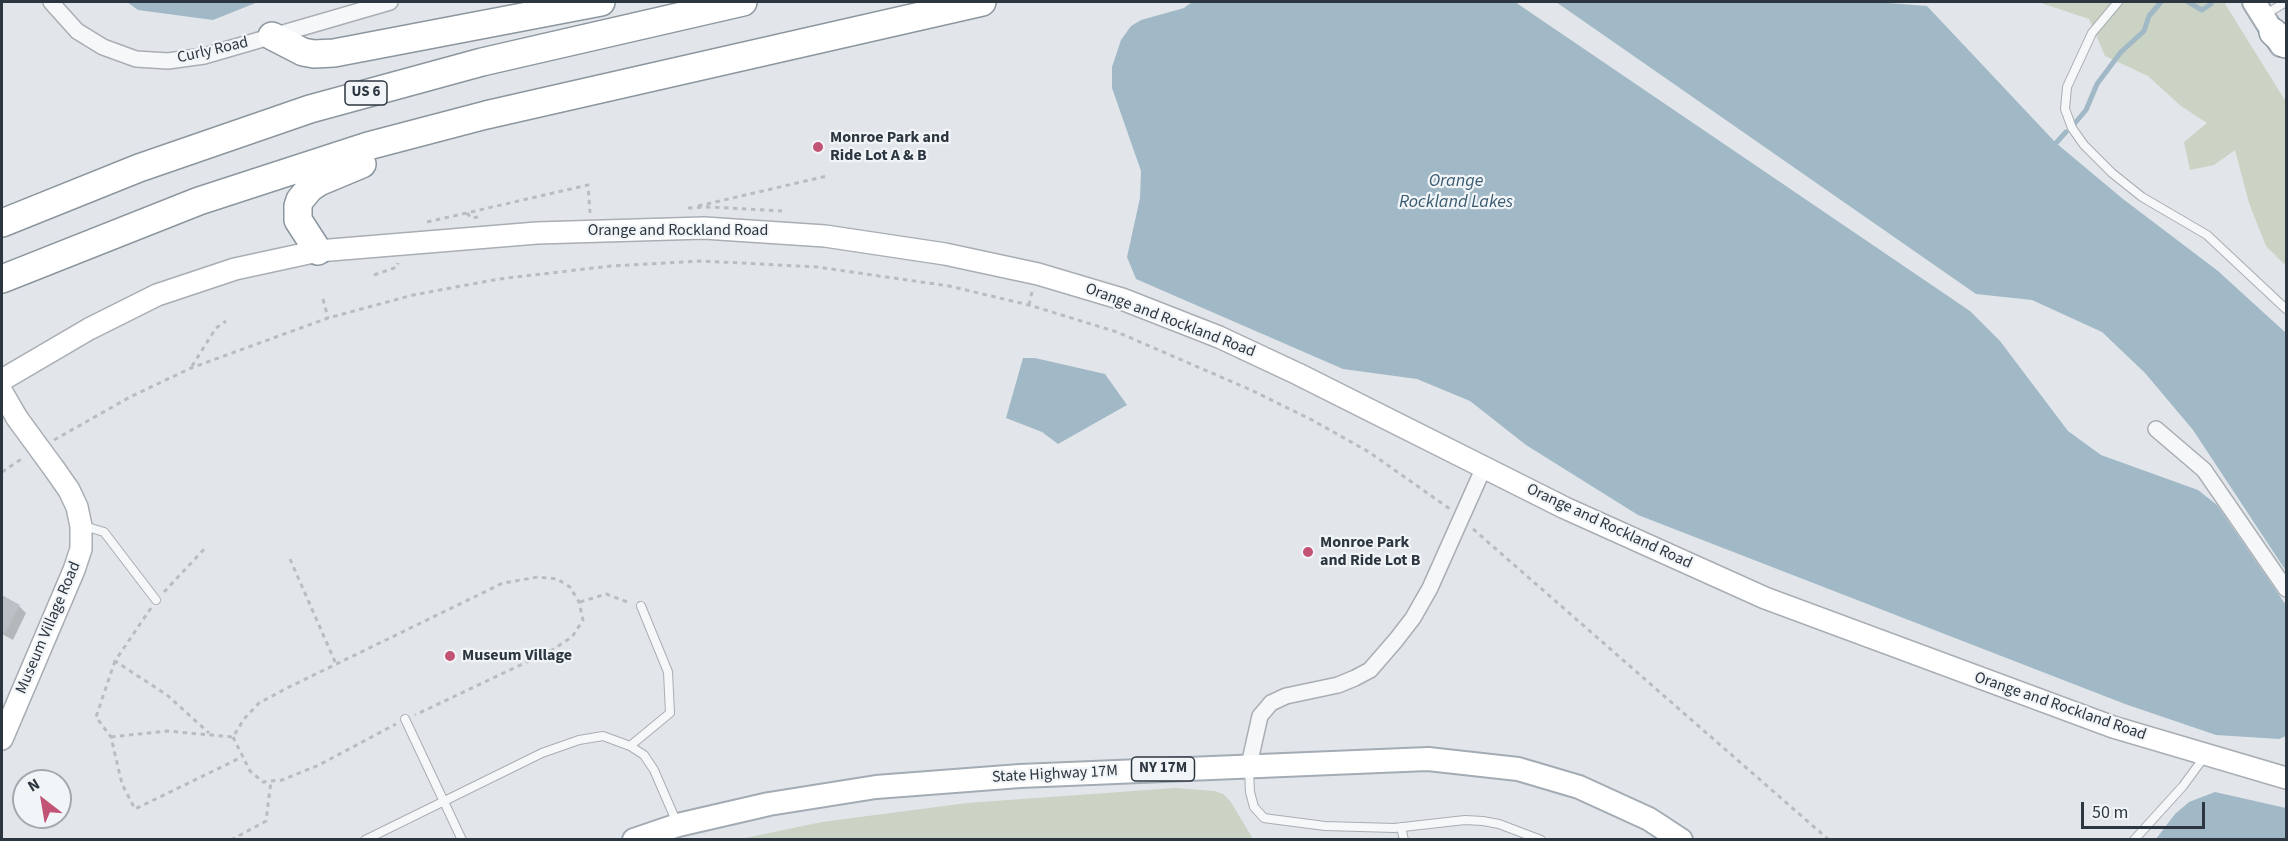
<!DOCTYPE html>
<html>
<head>
<meta charset="utf-8">
<style>
  body { margin:0 }
  #map { position:relative; width:2288px; height:841px; overflow:hidden; background:#e2e6ea; font-family:"Source Sans 3",sans-serif }
  canvas { display:block }
  .frame { position:absolute; inset:0; border:3px solid #2c3640; pointer-events:none }
  .north { position:absolute; left:12px; top:769px; width:60px; height:60px; box-sizing:border-box; background:#f2f5f7; border:2px solid #a3a9ae; border-radius:50%; rotate:329deg; font-size:16px; font-weight:700; line-height:24px; text-align:center; color:#2c3640 }
  .north::after { content:''; display:block; margin:auto; width:21px; height:27px; background:#c35375; clip-path:polygon(50% 0,100% 100%,50% 72%,0 100%) }
  .scale { position:absolute; left:2081px; top:802px; width:124px; height:27px; box-sizing:border-box; border:3px solid #2c3640; border-top:0; padding-left:8px; font-size:18px; line-height:21px; white-space:nowrap; color:#2c3640; -webkit-text-stroke:4px #f2f5f7; paint-order:stroke }
</style>
</head>
<body>
<div id="map">
<canvas width="2288" height="841"></canvas>
<div class="frame"></div>
<div class="north">N</div>
<div class="scale">50 m</div>
</div>
<script>
const ctx = document.querySelector('canvas').getContext('2d');
ctx.lineJoin = 'round';
function fill(path, color) { ctx.fillStyle = color; ctx.fill(path, 'evenodd'); }
const poly = rows => new Path2D(rows.map(r => 'M' + r).join(''));
function trace(path, color, width, dash) { ctx.strokeStyle = color; ctx.lineWidth = width; ctx.lineCap = dash ? 'butt' : 'round'; ctx.setLineDash(dash || []); ctx.stroke(path); }
function write(font, color, halo, rows, align = 'center') {
  ctx.font = font + ' "Source Sans 3",sans-serif'; ctx.lineWidth = 4.5; ctx.setLineDash([]); ctx.textBaseline = 'middle'; ctx.strokeStyle = halo; ctx.fillStyle = color; for (const [text, x, y, turn = 0] of rows) {
    ctx.save(); ctx.translate(x, y); ctx.rotate((+turn || 0) * Math.PI / 180); ctx.textAlign = isNaN(turn) ? turn : align; if (halo) ctx.strokeText(text, 0, 0); ctx.fillText(text, 0, 0); ctx.restore();
  }
}
const green = poly([
  [2038,2,2224,2,2286,102,2286,266,2266,246,2249,203,2235,150,2214,165,2190,170,2184,142,2207,123,2181,106,2148,76,2105,56,2089,19],
  [1175,788,1215,791,1223,794,1231,802,1253,839,740,839,822,822,967,803]
]);
const water = poly([
  [127,2,258,2,213,20,138,10],
  [1192,2,1515,2,1970,311,2000,341,2068,431,2101,455,2198,490,2217,505,2286,605,2286,736,2279,739,2216,735,2125,704,1638,515,1526,445,1470,401,1417,379,1343,369,1136,279,1127,257,1140,198,1141,171,1112,88,1112,67,1121,40,1131,26,1141,20,1184,8],
  [1556,2,1875,2,1927,6,2056,143,2123,199,2218,271,2286,333,2286,571,2193,430,2145,373,2102,332,2032,300,1976,294],
  [1023,358,1035,358,1105,374,1127,405,1058,444,1042,432,1006,418],
  [2215,792,2286,808,2286,839,2156,839,2175,814,2189,802]
]);
const shadow = poly([
  [2,597,19,606,26,613,13,640,2,634]
]);
const stream = poly([
  [2188,2,2202,10,2211,4],
  [2075,123,2086,110,2097,84,2121,52,2144,31,2149,16,2161,2],
  [2056,143,2066,132]
]);
const building = poly([
  [2,595,20,605,5,633,2,631]
]);
const path = poly([
  [698,206,827,176],
  [688,208,708,207,782,211],
  [467,213,471,218,478,217],
  [427,222,588,185,590,213],
  [374,275,397,267,398,263],
  [323,299,328,318],
  [1029,305,1032,292],
  [192,366,216,328,226,321],
  [54,440,130,397,191,368,328,318,413,295,499,279,611,266,702,261,817,267,949,286,1029,305,1117,332,1251,390,1312,420,1369,452,1450,509],
  [2,472,23,458],
  [1473,529,1829,840],
  [290,559,336,664],
  [164,592,207,546],
  [580,602,606,594,630,603],
  [151,608,115,661,167,695,209,733],
  [115,661,96,717,111,737,122,784,135,809,242,757],
  [111,737,167,731,233,737,244,719,259,703,287,688,503,583,538,577,557,579,570,587,579,602,583,620,572,637,552,650,415,715],
  [233,737,250,771,263,782,271,781,282,780,319,765,396,724],
  [231,840,266,821,271,781]
]);
const lane = poly([
  [2118,2,2092,33,2067,87,2065,109,2072,128,2084,145,2112,173,2142,197,2207,235,2286,309],
  [2264,15,2286,2],
  [84,526,104,532,156,600],
  [405,719,462,840],
  [630,746,670,713,668,672,641,606],
  [1249,769,1250,792,1254,807,1264,818,1271,819,1325,826,1394,828,1465,820,1483,821,1499,824,1541,840],
  [1401,827,1404,840],
  [365,840,542,753,579,740,603,736,630,746,644,755,654,770,677,823],
  [2134,840,2183,786,2205,756]
]);
const street = poly([
  [51,2,77,31,103,47,136,59,168,61,204,56,390,2],
  [2156,429,2204,470,2286,589],
  [1249,765,1260,716,1271,703,1286,696,1338,685,1355,678,1370,670,1396,640,1413,618,1430,588,1484,467]
]);
const secondary = poly([
  [2,380,89,329,157,295,235,269,318,251,537,233,704,228,825,236,945,254,1038,274,1122,299,1219,337,1298,374,1565,508,1765,598,2113,727,2286,778],
  [2,392,17,418],
  [2,739,74,570,81,549,81,526,77,507,69,490,55,470]
]);
const primary = poly([
  [2254,2,2281,45],
  [634,840,678,825,769,804,876,787,1020,776,1428,759,1518,769,1579,787,1649,819,1681,840]
]);
const highway = poly([
  [2273,32,2286,44],
  [272,36,303,52,314,54,334,53,601,2],
  [2,223,139,168,310,109,482,62,743,2],
  [318,251,298,220,298,206,300,200,310,188,319,182,362,164],
  [2,279,199,201,368,146,486,115,982,2]
]);
const secondaryBridge = poly([
  [17,418,55,470]
]);
const markers = [
  [818,147,6,"#c35375"],
  [1308,552,6,"#c35375"],
  [450,656,6,"#c35375"]
];
const shields = [
  [366,93,42],
  [1163,769,63]
];
const shieldNames = [
  ["US 6",366,93],
  ["NY 17M",1163,769]
];
const streetNames = [
  ["Curly Road",213,51,-13],
  ["Orange and Rockland Road",678,231],
  ["Orange and Rockland Road",1170,321,21],
  ["Orange and Rockland Road",1609,527,25],
  ["Museum Village Road",49,628,-67],
  ["Orange and Rockland Road",2060,707,19],
  ["State Highway 17M",1055,775,-3]
];
const poiNames = [
  ["Monroe Park and",830,138],
  ["Ride Lot A & B",830,156],
  ["Monroe Park",1320,543],
  ["and Ride Lot B",1320,561],
  ["Museum Village",462,656]
];
const waterNames = [
  ["Orange",1456,182],
  ["Rockland Lakes",1456,203]
];
fill(green, '#cad3c4');
fill(water, '#a1b9c6');
fill(shadow, '#0003');
trace(stream, '#a1b9c6', 5);
fill(building, '#bac0c6');
trace(lane, '#a8aeb4', 10);
trace(street, '#a8aeb4', 18);
trace(secondary, '#a8aeb4', 24);
trace(primary, '#a3acb4', 26);
trace(highway, '#8b969f', 30);
trace(path, '#b9bdc1', 3, [4.5, 4.5]);
trace(lane, '#f5f7f8', 8);
trace(street, '#f5f7f8', 15);
trace(secondary, '#fff', 21);
trace(primary, '#fff', 22);
trace(highway, '#fff', 27);
trace(secondaryBridge, '#a8aeb4', 24, []);
trace(secondaryBridge, '#fff', 21);
for (const [x, y, r, color] of markers) { const dot = new Path2D(); dot.arc(x, y, r, 0, 2 * Math.PI); ctx.fillStyle = color; ctx.fill(dot); trace(dot, '#f2f5f7', 2); }
for (const [x, y, w] of shields) { const box = new Path2D(); box.roundRect(x - w / 2, y - 12, w, 24, 4.5); ctx.fillStyle = '#f2f5f7'; ctx.fill(box); trace(box, '#2c3640', 1.5); }
write('bold 15px', '#2c3640', null, shieldNames);
write('16px', '#2c3640', '#f2f5f7', streetNames);
write('bold 16px', '#2c3640', '#f2f5f7', poiNames, 'left');
write('italic 18px', '#395b71', '#f2f5f7', waterNames);
</script>
</body>
</html>
